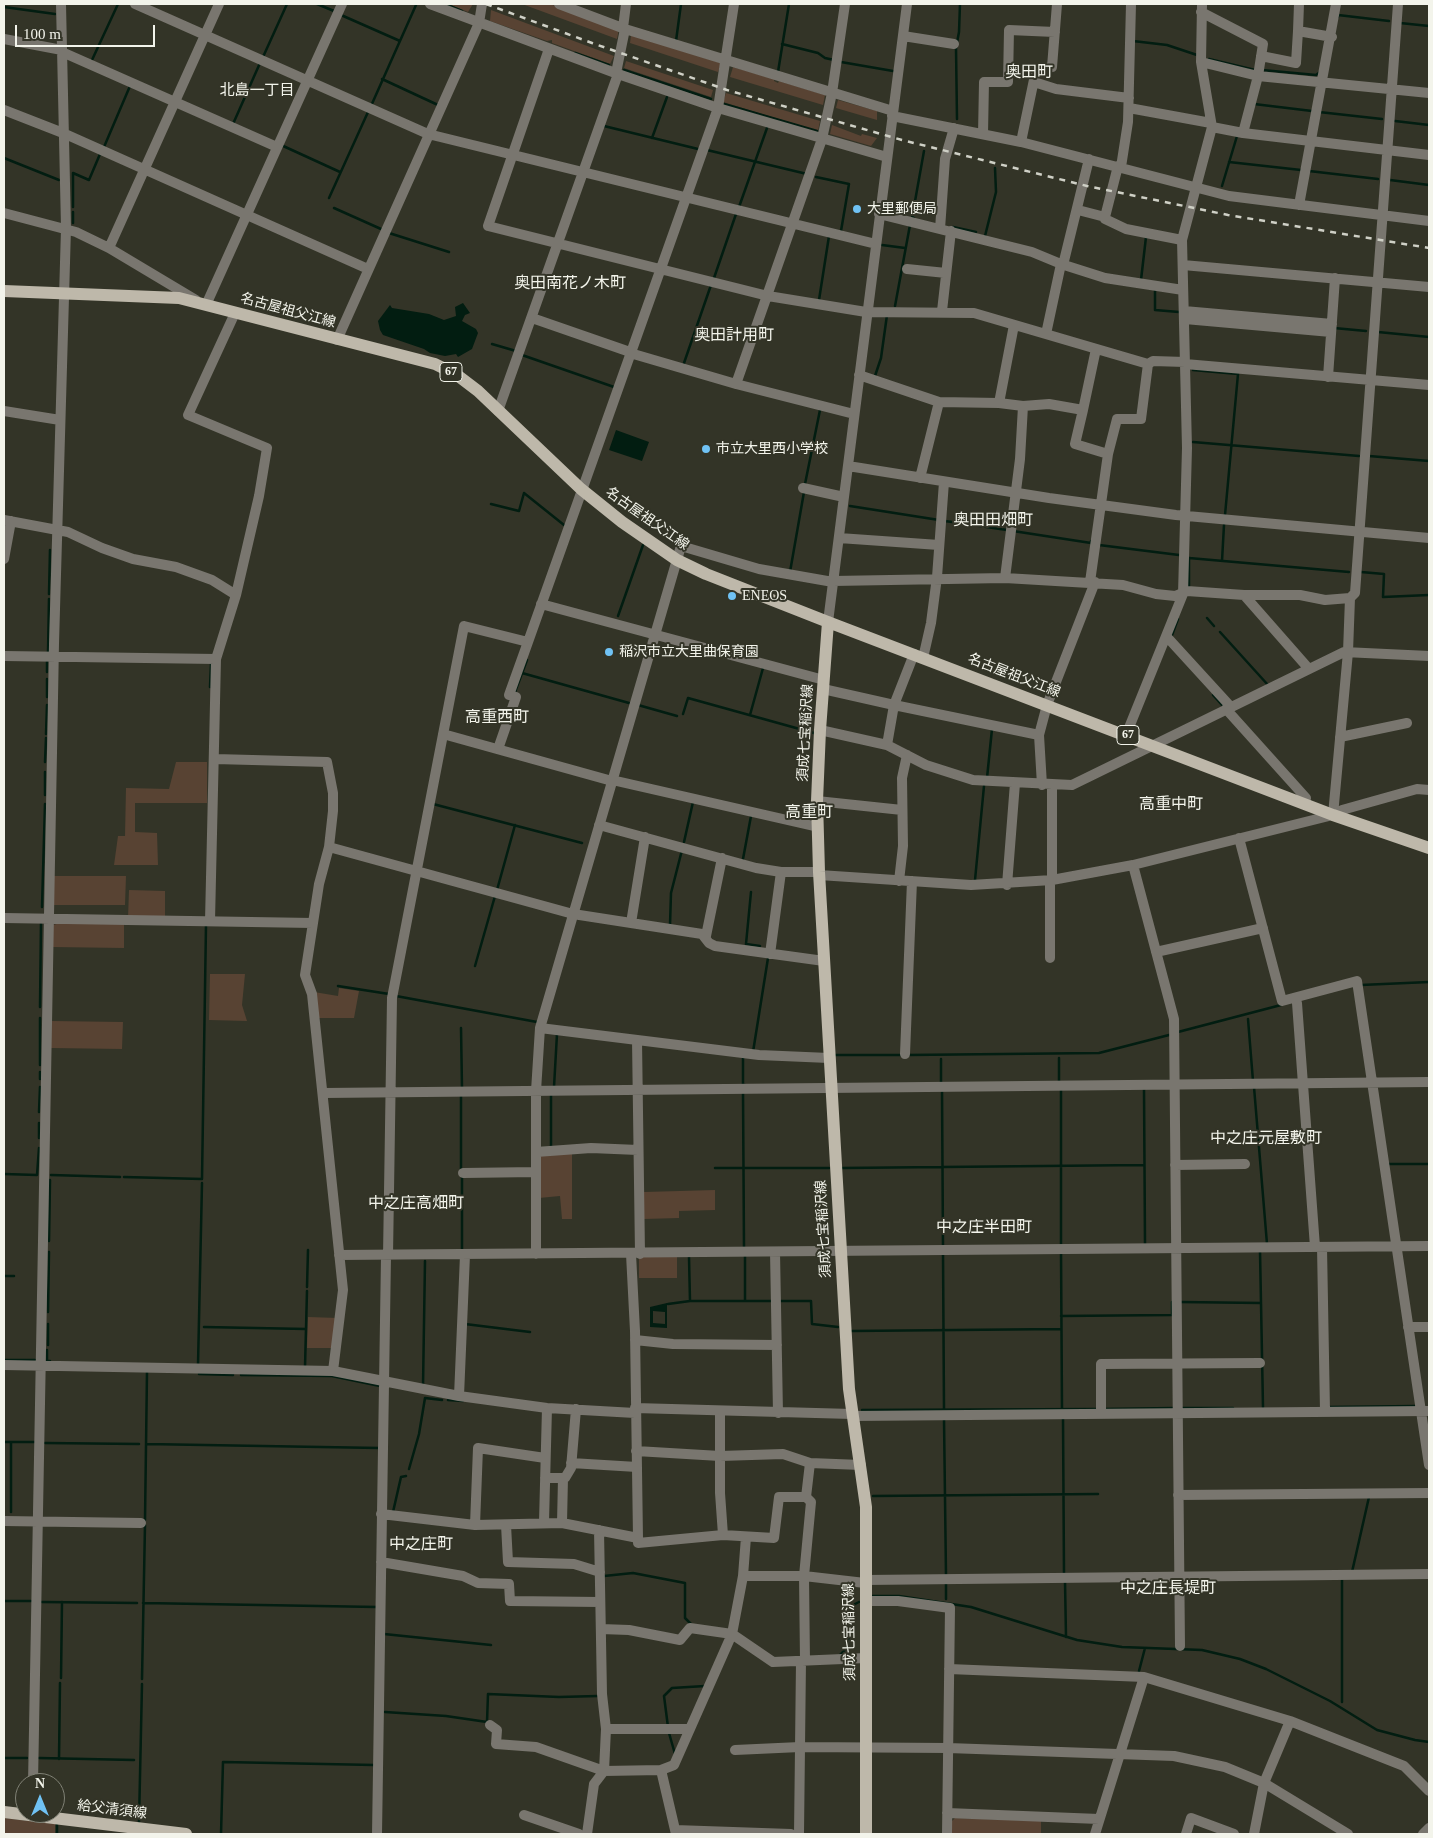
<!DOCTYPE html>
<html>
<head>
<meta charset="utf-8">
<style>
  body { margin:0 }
  #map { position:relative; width:1433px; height:1838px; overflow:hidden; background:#333427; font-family:"Times New Roman",serif }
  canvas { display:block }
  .frame { position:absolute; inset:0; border:5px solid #f3f4eb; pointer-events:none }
  .north { position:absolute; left:15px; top:1773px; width:50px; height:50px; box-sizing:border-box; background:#333427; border:1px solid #808175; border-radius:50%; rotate:0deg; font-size:14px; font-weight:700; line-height:20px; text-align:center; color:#f3f4eb }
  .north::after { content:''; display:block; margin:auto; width:18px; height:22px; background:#70c2f4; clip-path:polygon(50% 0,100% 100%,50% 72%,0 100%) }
  .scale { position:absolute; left:15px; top:25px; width:140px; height:22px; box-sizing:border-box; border:2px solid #f3f4eb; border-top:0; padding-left:6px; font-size:15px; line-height:18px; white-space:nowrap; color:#f3f4eb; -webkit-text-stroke:4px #333427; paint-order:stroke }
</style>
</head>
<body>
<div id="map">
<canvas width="1433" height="1838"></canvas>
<div class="frame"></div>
<div class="north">N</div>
<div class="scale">100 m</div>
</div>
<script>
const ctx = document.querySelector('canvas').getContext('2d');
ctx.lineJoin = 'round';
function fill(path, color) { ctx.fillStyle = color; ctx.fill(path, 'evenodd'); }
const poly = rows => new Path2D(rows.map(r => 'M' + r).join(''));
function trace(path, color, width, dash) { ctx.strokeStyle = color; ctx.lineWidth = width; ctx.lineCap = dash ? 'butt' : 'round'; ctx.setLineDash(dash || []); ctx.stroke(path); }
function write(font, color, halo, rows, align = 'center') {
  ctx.font = font + ' "Times New Roman","Noto Sans JP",serif'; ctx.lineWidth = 4; ctx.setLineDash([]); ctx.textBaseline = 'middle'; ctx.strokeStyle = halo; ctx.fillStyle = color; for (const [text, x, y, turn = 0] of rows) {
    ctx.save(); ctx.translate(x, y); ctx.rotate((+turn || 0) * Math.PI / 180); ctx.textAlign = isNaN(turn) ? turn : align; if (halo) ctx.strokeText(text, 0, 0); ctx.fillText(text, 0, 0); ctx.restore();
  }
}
const green = poly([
  [448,4,473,4,468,12],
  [522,4,550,4,619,29,617,39],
  [491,10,614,56,610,64,552,43,552,40,547,41,490,21],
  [631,35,721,63,718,72,630,43],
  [626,61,713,90,711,97,624,68],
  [733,67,774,79,774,81,778,83,779,81,825,95,823,105,730,77],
  [726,93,820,121,818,131,723,102],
  [838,100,877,111,877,120,836,108],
  [832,125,861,136,862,134,877,138,871,146,830,134],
  [176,762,207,762,207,803,135,803,135,832,157,833,158,865,114,865,118,836,125,836,126,788,169,789],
  [54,876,126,876,125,905,53,905],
  [129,890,165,891,165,918,128,918],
  [60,923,124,923,124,948,52,947,53,925],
  [210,974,245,974,242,1005,247,1021,209,1020],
  [339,988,359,991,354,1018,317,1018,314,992,338,996],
  [51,1021,123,1022,122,1049,51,1048],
  [572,1151,572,1219,562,1219,560,1196,539,1198,540,1154],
  [715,1190,715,1210,679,1211,679,1218,644,1219,644,1192],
  [677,1256,677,1278,639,1278,639,1257],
  [308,1317,338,1318,334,1348,307,1348],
  [4,1818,55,1824,55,1834,4,1834],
  [955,1818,1041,1821,1041,1834,952,1834,952,1821]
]);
const water = poly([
  [463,303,470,313,465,315,462,321,476,329,478,333,472,349,458,357,456,354,445,356,430,353,424,349,383,335,380,330,378,321,390,305,392,308,429,314,444,320,456,316,455,307],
  [616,430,649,442,642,461,609,450],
  [667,1303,667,1328,650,1327,650,1307],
  [653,1311,665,1312,665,1324,653,1323]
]);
const stream = poly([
  [317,4,334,11],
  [445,4,462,11],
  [4,7,55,14],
  [341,15,400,41],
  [1338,17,1338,15,1389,21],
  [1400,23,1429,26],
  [676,41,681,4],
  [1133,41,1167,45,1197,55],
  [782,44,818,53,825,58,834,60],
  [575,53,609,65],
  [263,57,287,4],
  [1209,59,1255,70],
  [92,60,118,4],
  [841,62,893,71],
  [624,70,711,99],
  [1262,70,1316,75,1320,72],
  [778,72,789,4],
  [382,79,438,105],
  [724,104,817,131],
  [1254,104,1312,111],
  [371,106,416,5],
  [1319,112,1382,119],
  [957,119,956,48,959,32,960,4],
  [1395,121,1429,125],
  [233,124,260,63],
  [604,126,698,149],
  [652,138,667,97],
  [281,145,340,172],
  [104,147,130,86],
  [707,150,807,174],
  [4,158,59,180],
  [1229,162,1301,170],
  [1309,171,1378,179],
  [816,177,849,184,841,231],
  [1390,180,1429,185],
  [1222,186,1237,136],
  [329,198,368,112],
  [73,207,73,173,89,180,100,154],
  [739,207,767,128],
  [334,208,381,229],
  [73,212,73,223],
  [914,218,912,218,924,151],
  [953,227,976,232],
  [389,233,449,252],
  [985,236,996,192,995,168],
  [882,245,905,248],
  [714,278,736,214],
  [1141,280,1146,237],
  [1155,289,1155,310,1179,312],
  [819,300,829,236],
  [895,306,910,225],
  [1334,328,1366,331],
  [1378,332,1429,337],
  [492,344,516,351],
  [522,355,614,387],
  [684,363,711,285],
  [1193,370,1238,374,1225,515],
  [875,376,881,358,887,315],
  [1193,442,1359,456],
  [1369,456,1429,461],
  [805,484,820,410],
  [491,504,519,511,524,493,564,525],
  [850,506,939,520],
  [945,521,1007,530],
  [1013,531,1091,543,1091,541],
  [1099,545,1179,555],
  [1222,561,1224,525],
  [790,572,804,492],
  [1361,572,1384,574,1383,597,1429,595],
  [1189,586,1189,558,1349,572],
  [49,594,50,550],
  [618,616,643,545],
  [1207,618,1214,626],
  [1220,632,1268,685],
  [1172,635,1178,619],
  [48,653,49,599],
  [47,672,47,661],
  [522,673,629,703],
  [210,687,211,664],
  [515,692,527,660],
  [1213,695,1222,705],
  [47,697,47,679],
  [638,705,677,716],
  [683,714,688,698,814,733],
  [750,715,763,668],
  [46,734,47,705],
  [45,762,46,738],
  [987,778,992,729],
  [45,795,45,772],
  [433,804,582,843],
  [684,842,693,802],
  [743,859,751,816],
  [975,880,984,786],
  [497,890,515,825],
  [751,892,746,944,760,946],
  [42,907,45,804],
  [670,925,671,893,682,850],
  [475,966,495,896],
  [1361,985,1429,982],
  [338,986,389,994],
  [396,996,537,1022],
  [40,1007,41,923],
  [1248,1019,1253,1081],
  [461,1028,462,1088],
  [1178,1032,1281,1005],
  [753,1052,768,958],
  [835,1055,902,1055],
  [908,1055,1099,1053,1169,1035],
  [743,1057,743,1085,745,1085],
  [941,1059,941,1084],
  [40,1065,40,1018],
  [40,1079,40,1072],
  [1059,1083,1059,1058],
  [554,1087,557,1034],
  [1254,1087,1267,1244],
  [1144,1089,1145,1244],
  [942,1090,943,1246],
  [1061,1090,1061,1245],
  [743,1092,744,1248],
  [461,1094,461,1170],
  [39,1112,40,1087],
  [39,1138,39,1123],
  [551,1148,551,1095],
  [1389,1164,1429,1164],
  [715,1168,829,1168],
  [842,1168,1144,1165],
  [4,1174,37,1175,39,1148],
  [51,1175,120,1177],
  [462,1176,462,1250],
  [124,1177,202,1179,206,925],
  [49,1241,50,1180],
  [1260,1251,1263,1407],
  [1061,1252,1062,1409],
  [943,1253,944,1409],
  [745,1256,745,1300],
  [689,1257,690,1301],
  [4,1276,14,1276],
  [307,1287,308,1250],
  [779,1301,811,1301,812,1324,838,1327],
  [1180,1302,1261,1303],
  [668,1304,690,1301,773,1301],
  [48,1312,49,1252],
  [1061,1316,1172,1315,1172,1302],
  [465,1324,530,1332],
  [204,1327,306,1329],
  [852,1331,1061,1329],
  [48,1345,48,1324],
  [47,1350,47,1361,50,1361],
  [4,1360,35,1360],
  [198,1365,202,1183],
  [305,1367,307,1291],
  [199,1374,233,1375],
  [241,1375,332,1376,380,1386],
  [423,1386,425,1261],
  [448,1400,463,1401],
  [1329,1407,1415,1406],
  [1181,1408,1233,1408],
  [1104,1409,1174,1408],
  [862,1410,1097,1409],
  [1063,1418,1064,1574],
  [944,1419,946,1576],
  [4,1442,34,1442],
  [45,1443,139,1444],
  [146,1444,379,1448],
  [409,1469,419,1434,425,1398,442,1400],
  [873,1496,1098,1494],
  [11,1512,11,1442],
  [393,1512,401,1477,406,1476],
  [145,1520,147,1372],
  [1352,1572,1369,1497],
  [604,1576,633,1573,685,1583,685,1618,691,1624],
  [1065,1581,1066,1637],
  [872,1596,899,1596,971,1607,1077,1640,1122,1647,1202,1650,1240,1659,1266,1669,1330,1701,1377,1730,1415,1740,1429,1742],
  [946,1599,946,1582],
  [4,1601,31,1601],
  [42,1602,137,1603],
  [143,1603,377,1607],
  [384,1634,491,1645],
  [840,1655,847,1648,855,1604,859,1602],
  [1139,1671,1145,1648],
  [61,1678,62,1602],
  [142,1679,145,1525],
  [1342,1702,1342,1578],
  [385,1712,446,1716,487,1722,488,1694,559,1697,598,1696],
  [668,1727,664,1696,672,1688,705,1686],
  [669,1733,675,1754],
  [4,1758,27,1758],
  [39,1758,134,1760],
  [59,1759,60,1683],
  [139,1822,142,1684],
  [57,1834,57,1825],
  [221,1834,223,1762,374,1765]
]);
const minor = poly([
  [135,4,428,134,876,244],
  [430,4,618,74,718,108,887,157],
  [559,4,625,29,893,111],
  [1202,4,1201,62,1258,76,1429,93],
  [1201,12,1263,44,1258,76,1243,133],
  [623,28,626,4],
  [1298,31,1299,4],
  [903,36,954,44],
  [4,39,62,50],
  [549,49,488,226,768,296,866,312,974,313,1148,364,1153,361,1185,362],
  [62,52,277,147],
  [1261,56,1296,63,1298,31,1332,37],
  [1201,62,1212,127,1243,133,1429,155],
  [616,73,625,29],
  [1034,82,1056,89,1129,98],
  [1129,108,1211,123],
  [4,110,63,133,368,269],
  [892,116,1021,142,1229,196,1429,221],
  [983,134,984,82,1008,82,1009,30,1055,32],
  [1021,142,1036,70,1052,67,1057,4],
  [1121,167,1128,122,1131,4],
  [1299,205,1336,4],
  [1078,210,1105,217,1105,219,1126,229,1182,240],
  [4,213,76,232,109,248,196,300],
  [879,214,1032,252,1061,264,1105,278,1183,290],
  [1105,217,1118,166],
  [940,229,945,159,954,128],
  [109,248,219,4],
  [1063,265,1089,159],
  [1183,265,1429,287],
  [907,269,946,273],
  [206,305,342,4],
  [942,311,951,231],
  [1184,311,1332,324],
  [235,313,188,415,267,448,259,496,236,595],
  [532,318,630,352],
  [1185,319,1331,332],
  [1046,334,1061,264],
  [337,340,479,23,482,4],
  [630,353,736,384,854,414],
  [1185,364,1429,385],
  [859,375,939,402,999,403,1014,325],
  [1328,377,1335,278],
  [736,384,822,139,832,93,845,4],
  [999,403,1023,406,1020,459,1005,578],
  [1023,406,1049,404,1083,410,1096,349],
  [1083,410,1075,444,1108,454,1090,582],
  [4,411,60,420],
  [498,411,618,74],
  [1108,454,1117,419,1141,419,1148,364],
  [848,466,1049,498,1176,515,1429,538],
  [920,478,939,402],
  [803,488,844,497],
  [4,520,68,532,102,548,133,559,176,567,212,580,236,595,216,659,210,921],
  [839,538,939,545],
  [4,559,11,521],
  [833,581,1005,578,1123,585,1156,594,1175,596,1187,591,1244,595,1300,595,1325,600,1350,598,1355,593,1398,4],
  [1244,595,1309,669],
  [541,604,824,680],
  [828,622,907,4],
  [1167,637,1231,707],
  [4,656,216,659],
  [923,658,931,623,937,577,944,482],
  [823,689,894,705,914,654],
  [1226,709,1306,798,1305,804],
  [820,730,887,745,926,765,973,780,1072,785,1344,652,1429,656],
  [443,734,612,781],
  [1126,735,1183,594,1187,448,1182,240,1212,127],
  [1340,737,1407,723],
  [887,745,894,705,1039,735],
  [498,749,516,697,509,695,528,642],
  [612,780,818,827],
  [1042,785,1039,735,1047,705,1095,582],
  [1052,786,1052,880],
  [817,801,902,810],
  [1333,815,1348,652,1350,598],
  [599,825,756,868,781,872,819,872],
  [1239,838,1282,1001,1357,981,1429,1465],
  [329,847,573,914,702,934,709,943,715,946,824,961],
  [1133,865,1174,1019,1180,1646],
  [819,875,971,885,1052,880,1133,865,1333,815,1342,810,1417,789,1429,790],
  [1050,880,1050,958],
  [899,881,903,846,902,778,907,755],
  [1007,885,1015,783],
  [4,918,313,923,319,884,329,847,333,811,333,793,327,762,215,759],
  [313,923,305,975,312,994,343,1290,333,1371],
  [631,923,645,837],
  [706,936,722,858],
  [1156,952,1263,928],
  [770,954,781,872],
  [1297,1003,1315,1247],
  [540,1028,759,1055,829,1058],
  [637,1040,640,1254],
  [905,1054,912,881],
  [324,1093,1429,1082],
  [536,1152,591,1148,638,1150],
  [1175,1165,1245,1164],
  [463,1173,536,1172],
  [1322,1247,1325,1411],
  [775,1252,778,1413],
  [536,1254,536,1091,540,1028,681,546,759,569,833,582],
  [339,1255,1429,1246],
  [388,1256,392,998,464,626,528,642,718,108,734,4],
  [1408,1327,1429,1327],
  [635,1340,673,1344,777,1345],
  [4,1365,333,1371,459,1396,547,1408,635,1413],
  [459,1396,465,1255],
  [635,1408,852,1414],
  [720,1412,720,1493,723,1535],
  [1101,1413,1101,1364,1260,1363],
  [853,1416,1429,1411],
  [636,1451,720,1456,783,1454,810,1463,806,1497,811,1502,804,1576,805,1661],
  [571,1463,637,1467],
  [810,1463,861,1465],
  [545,1478,565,1478,571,1468,576,1409],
  [1178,1495,1429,1493],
  [381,1514,475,1525,562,1523,638,1538,635,1331,631,1254],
  [4,1521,141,1523],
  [544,1522,547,1408],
  [562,1523,563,1478],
  [475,1525,478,1448,545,1458],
  [506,1525,508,1562,574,1564,600,1572],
  [638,1538,638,1543,723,1535,774,1538,779,1497,806,1497],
  [381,1562,463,1576,478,1583,509,1584,510,1601,600,1602],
  [743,1576,746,1537],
  [865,1580,1429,1574],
  [865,1601,898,1601,950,1608,947,1834],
  [601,1629,629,1630,680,1640,690,1628,732,1634,773,1662,866,1658],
  [949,1669,1144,1677,1290,1721,1404,1766,1429,1791],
  [490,1725,497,1730,496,1744,536,1747,604,1771,661,1770,674,1765,732,1634,743,1576,804,1576,865,1583],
  [606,1729,690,1729],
  [735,1750,800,1747,948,1748,1174,1756,1225,1767,1264,1783,1348,1834],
  [661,1770,676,1834],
  [33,1783,54,644,66,228,61,4],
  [947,1813,1099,1819],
  [524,1815,579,1834],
  [675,1830,791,1834],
  [377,1834,386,1256],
  [587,1834,594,1784,604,1771,606,1729,602,1694,599,1530],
  [799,1834,801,1661],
  [1095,1834,1144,1677],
  [1186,1834,1191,1818,1234,1834],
  [1254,1834,1264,1783,1290,1721],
  [1423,1834,1429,1828]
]);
const major = poly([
  [4,291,179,298,435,364,457,375,478,391,581,489,622,522,677,560,706,574,828,622,1333,815,1429,848],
  [828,622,820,730,817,801,819,872,849,1389,866,1507,866,1834],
  [4,1812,186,1834]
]);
const rail = poly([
  [486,4,592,43,727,90,902,140,1087,186,1228,215,1429,248]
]);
const markers = [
  [857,209,5,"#70c2f4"],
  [706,449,5,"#70c2f4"],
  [732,596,5,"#70c2f4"],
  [609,652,5,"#70c2f4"]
];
const shields = [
  [451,372,22],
  [1128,735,22]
];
const shieldNames = [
  ["67",451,372],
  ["67",1128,735]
];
const poiNames = [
  ["大里郵便局",867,209],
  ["市立大里西小学校",716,449],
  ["ENEOS",742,596],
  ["稲沢市立大里曲保育園",619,652]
];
const streetNames = [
  ["名古屋祖父江線",288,311,15],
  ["名古屋祖父江線",647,519,35],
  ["名古屋祖父江線",1014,676,21],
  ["須成七宝稲沢線",806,733,-87],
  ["須成七宝稲沢線",824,1229,-93],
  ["須成七宝稲沢線",850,1632,-91],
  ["給父清須線",112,1810,7]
];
const neighbourhoodNames = [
  ["北島一丁目",257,91]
];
const quarterNames = [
  ["奥田町",1029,73],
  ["奥田南花ノ木町",570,284],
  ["奥田計用町",734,336],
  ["奥田田畑町",993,521],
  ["高重西町",497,718],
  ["高重中町",1171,805],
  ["高重町",809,813],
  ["中之庄元屋敷町",1266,1139],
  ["中之庄高畑町",416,1204],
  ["中之庄半田町",984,1228],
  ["中之庄町",421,1545],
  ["中之庄長堤町",1168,1589]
];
fill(green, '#584333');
fill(water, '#021d11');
trace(stream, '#021d11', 2.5);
trace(minor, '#79766f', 10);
trace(major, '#beb8aa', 12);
trace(rail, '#cfd0c6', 2.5, [6, 6]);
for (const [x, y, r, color] of markers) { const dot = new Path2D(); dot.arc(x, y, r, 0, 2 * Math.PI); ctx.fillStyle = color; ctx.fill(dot); trace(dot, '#333427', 2); }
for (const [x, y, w] of shields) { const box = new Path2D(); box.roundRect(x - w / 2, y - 9.5, w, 19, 4); ctx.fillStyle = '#333427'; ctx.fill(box); trace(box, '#f3f4eb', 1); }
write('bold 12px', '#f3f4eb', null, shieldNames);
write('14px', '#f3f4eb', '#333427', poiNames, 'left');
write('14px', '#f3f4eb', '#333427', streetNames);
write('15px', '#f3f4eb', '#333427', neighbourhoodNames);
write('16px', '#f3f4eb', '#333427', quarterNames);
</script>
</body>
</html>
